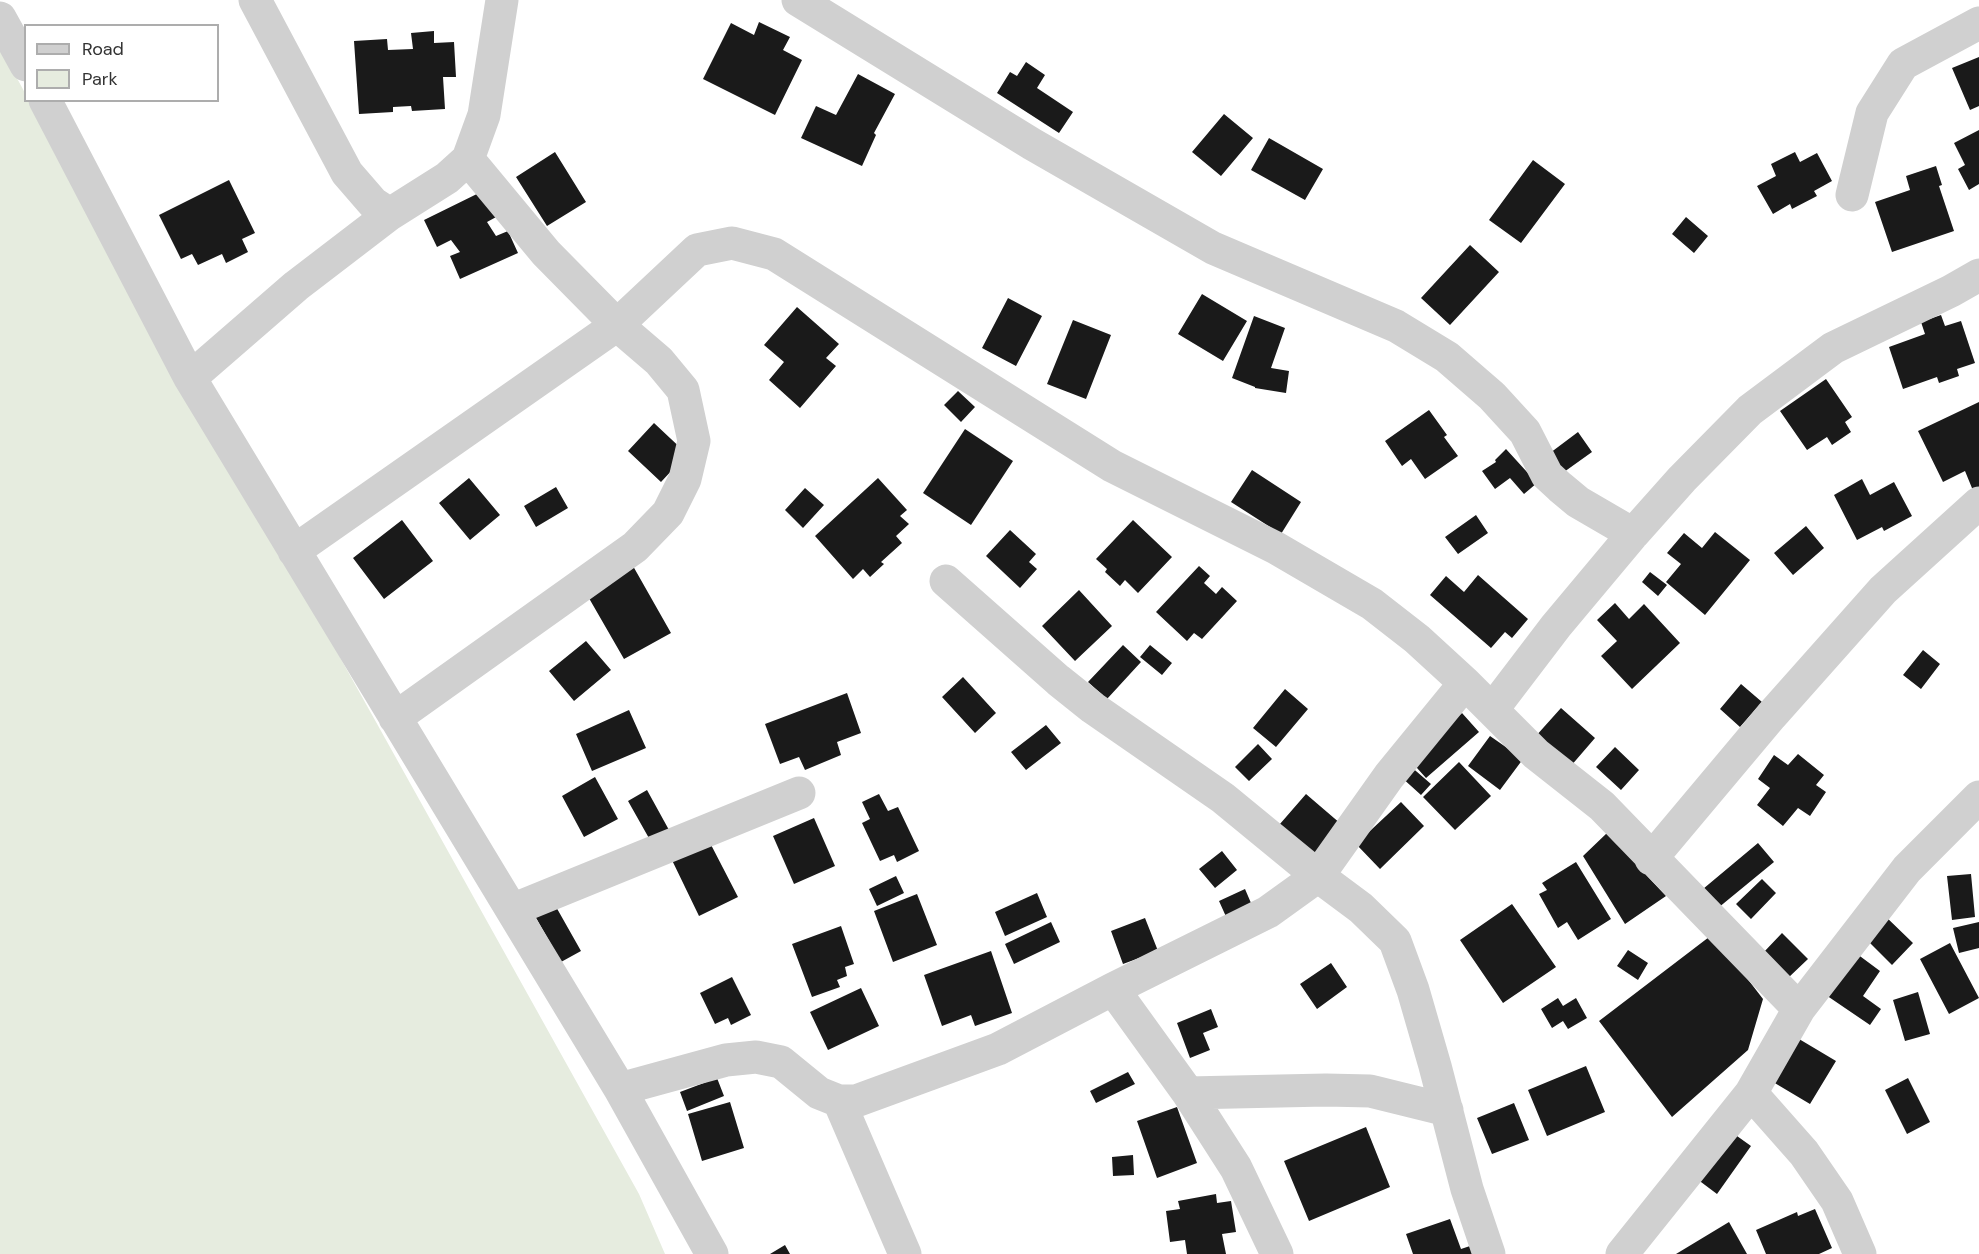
<!DOCTYPE html>
<html>
<head>
<meta charset="utf-8">
<style>
  body { margin:0 }
  #map { position:relative; width:1979px; height:1254px; overflow:hidden; background:#fff; font-family:"DM Sans",sans-serif }
  canvas { display:block }
  .legend { position:absolute; left:24px; top:24px; width:195px; height:78px; box-sizing:border-box; background:#fff; border:2px solid #adadad; margin:0; padding:8px 10px; list-style:none; font-size:18px; color:#333 }
  .legend li { display:flex; align-items:center; gap:12px; height:30px }
  .legend b { width:30px; border:2px solid #adadad }
</style>
</head>
<body>
<div id="map">
<canvas width="1979" height="1254"></canvas>
<ul class="legend">
<li><b style="height:8px;background:#d0d0d0"></b>Road</li>
<li><b style="height:16px;background:#e6ecdf"></b>Park</li>
</ul>
</div>
<script>
const ctx = document.querySelector('canvas').getContext('2d');
ctx.lineJoin = 'round';
function fill(path, color) { ctx.fillStyle = color; ctx.fill(path, 'evenodd'); }
const poly = rows => new Path2D(rows.map(r => 'M' + r).join(''));
function trace(path, color, width, dash) { ctx.strokeStyle = color; ctx.lineWidth = width; ctx.lineCap = dash ? 'butt' : 'round'; ctx.setLineDash(dash || []); ctx.stroke(path); }
const green = poly([
  [0,47,25,93,26,100,30,101,639,1194,665,1254,0,1254]
]);
const building = poly([
  [759,22,790,37,783,50,802,60,775,115,703,79,731,23,754,35],
  [434,31,434,43,454,42,456,77,443,77,445,109,412,111,411,106,393,107,393,112,359,114,354,41,387,39,388,50,413,49,411,33],
  [1979,57,1979,106,1970,110,1952,68],
  [1026,62,1045,75,1037,88,1073,112,1059,133,997,93,1010,72,1017,76],
  [858,74,895,94,874,133,876,135,862,166,801,138,816,106,836,115],
  [1224,114,1253,138,1221,176,1192,152],
  [1979,130,1979,184,1969,190,1958,169,1965,165,1954,143],
  [1269,138,1323,169,1305,200,1251,170],
  [555,152,586,202,547,226,516,177],
  [1795,152,1800,162,1817,153,1832,181,1814,191,1817,196,1792,209,1790,204,1773,214,1757,186,1776,176,1771,164],
  [1533,160,1565,184,1521,243,1489,220],
  [1936,166,1942,185,1939,186,1954,231,1892,252,1875,202,1910,190,1906,176],
  [229,180,255,233,242,239,248,252,226,263,222,254,198,265,192,254,181,259,159,215],
  [485,190,498,216,487,222,496,236,508,231,518,253,460,279,450,256,460,252,451,240,437,247,424,220],
  [1686,217,1708,236,1694,253,1672,234],
  [1470,245,1499,272,1450,325,1421,298],
  [1202,294,1247,321,1223,361,1178,334],
  [1008,298,1042,316,1016,366,982,348],
  [797,307,839,344,826,358,836,366,800,408,769,380,784,362,764,345],
  [1941,315,1945,326,1961,321,1975,363,1957,369,1959,376,1939,383,1937,377,1903,389,1889,347,1925,334,1921,322],
  [1254,316,1285,328,1271,368,1289,371,1286,393,1255,388,1255,387,1232,378],
  [1073,320,1111,335,1086,399,1047,384],
  [1826,379,1852,417,1845,422,1851,432,1832,445,1827,437,1807,450,1780,411],
  [958,391,975,407,961,422,944,405],
  [1979,402,1979,491,1974,493,1965,471,1943,482,1918,431],
  [1429,410,1447,435,1444,437,1458,456,1425,479,1411,459,1402,466,1385,441],
  [654,423,687,454,661,482,628,451],
  [965,429,1013,461,971,525,923,493],
  [1578,432,1592,452,1564,472,1550,453],
  [1506,449,1537,483,1524,494,1510,478,1495,489,1482,471,1496,462,1495,460],
  [1252,470,1301,502,1281,534,1231,502],
  [469,478,500,515,470,540,439,503],
  [878,478,907,510,900,516,909,524,896,536,902,543,881,562,884,564,870,577,863,569,853,579,815,536],
  [1862,479,1870,495,1894,482,1912,516,1884,531,1882,527,1857,540,1834,495],
  [556,487,568,508,536,527,524,506],
  [805,488,824,505,803,528,785,510],
  [1476,515,1488,533,1458,554,1445,537],
  [402,520,433,561,384,599,353,558],
  [1133,520,1172,557,1138,593,1125,580,1120,586,1105,572,1107,569,1096,559],
  [1806,526,1824,548,1793,575,1774,553],
  [1010,530,1036,554,1029,562,1037,569,1020,588,986,556],
  [1715,532,1750,560,1705,615,1666,582,1681,564,1667,553,1684,533,1702,548],
  [633,566,671,633,624,659,586,593],
  [1199,566,1210,576,1204,583,1216,594,1222,587,1237,601,1202,639,1194,633,1187,641,1156,612],
  [1650,572,1667,585,1658,596,1642,582],
  [1478,575,1528,619,1512,638,1505,632,1491,648,1430,595,1446,576,1464,592],
  [1079,590,1112,626,1075,661,1042,626],
  [1615,603,1629,619,1644,604,1680,643,1632,689,1601,656,1617,641,1597,620],
  [586,641,611,670,574,701,549,671],
  [1123,645,1141,662,1107,699,1088,682],
  [1150,645,1172,663,1162,675,1140,657],
  [1923,650,1940,664,1921,689,1903,675],
  [963,677,996,713,975,733,942,697],
  [1741,684,1762,702,1740,727,1720,709],
  [1285,689,1308,709,1276,747,1253,728],
  [847,693,861,733,837,742,841,755,805,770,799,757,780,764,765,724],
  [1561,708,1595,738,1570,767,1535,737],
  [629,710,646,748,592,771,576,734],
  [1462,713,1479,732,1426,778,1409,759],
  [1046,725,1061,743,1026,770,1011,752],
  [1490,736,1523,759,1500,790,1468,766],
  [1258,744,1272,759,1249,781,1235,767],
  [1615,747,1639,770,1621,790,1596,767],
  [1798,754,1824,775,1816,785,1826,792,1810,816,1798,808,1783,826,1757,805,1770,788,1758,779,1774,755,1788,765],
  [1459,762,1491,796,1455,830,1423,797],
  [1409,765,1431,784,1421,795,1400,776],
  [595,777,618,819,584,837,562,796],
  [647,790,669,830,650,840,628,801],
  [879,794,888,811,898,807,919,851,897,862,894,855,880,861,862,823,870,819,862,802],
  [1306,794,1341,824,1309,862,1273,832],
  [1401,802,1424,826,1380,869,1356,844],
  [814,818,835,866,794,884,773,836],
  [1607,833,1666,896,1625,924,1583,856],
  [707,837,738,897,699,916,670,856],
  [1758,843,1774,862,1718,908,1703,889],
  [1222,851,1237,870,1215,888,1199,869],
  [1576,862,1611,919,1578,940,1567,922,1558,928,1539,894,1547,890,1542,883],
  [1971,874,1975,917,1952,920,1947,876],
  [896,876,904,893,877,906,869,889],
  [1762,879,1776,893,1751,919,1736,904],
  [1245,889,1254,910,1228,921,1219,901],
  [1037,893,1047,917,1005,936,995,912],
  [917,894,937,945,893,962,874,911],
  [1512,904,1556,967,1503,1003,1460,940],
  [555,905,581,951,561,962,535,916],
  [1883,914,1913,943,1892,965,1862,935],
  [1145,918,1158,951,1123,964,1111,931],
  [1051,922,1060,942,1014,964,1005,944],
  [1979,922,1979,948,1959,953,1953,928],
  [841,926,854,964,845,967,847,976,837,980,840,987,812,997,792,944],
  [1782,933,1808,959,1788,978,1763,953],
  [1713,934,1763,999,1748,1050,1672,1117,1599,1021],
  [1950,943,1979,998,1949,1014,1920,959],
  [1849,948,1880,971,1863,996,1881,1009,1870,1025,1820,991],
  [1628,950,1648,963,1638,980,1617,966],
  [991,951,1012,1013,975,1026,971,1015,942,1026,924,975],
  [1331,963,1347,987,1317,1009,1300,984],
  [732,977,751,1015,731,1025,728,1018,715,1024,700,993],
  [861,988,879,1026,828,1050,810,1012],
  [1918,992,1930,1034,1905,1041,1893,1000],
  [1558,998,1563,1006,1576,998,1587,1018,1568,1029,1563,1021,1552,1028,1541,1009],
  [1211,1009,1218,1027,1203,1033,1210,1050,1190,1058,1177,1023],
  [1794,1036,1836,1061,1810,1104,1768,1079],
  [1586,1066,1605,1112,1547,1136,1528,1090],
  [1128,1072,1135,1084,1096,1103,1090,1091],
  [717,1078,724,1096,687,1111,680,1092],
  [1908,1078,1930,1122,1907,1134,1885,1090],
  [730,1102,744,1148,702,1161,688,1114],
  [1514,1103,1529,1140,1492,1154,1477,1118],
  [1177,1107,1197,1163,1157,1178,1137,1121],
  [1366,1127,1390,1187,1309,1221,1284,1161],
  [1730,1131,1751,1146,1717,1194,1697,1179],
  [1133,1155,1134,1175,1113,1176,1112,1157],
  [1216,1194,1217,1203,1231,1201,1236,1232,1222,1234,1226,1254,1187,1254,1185,1240,1170,1242,1166,1211,1180,1209,1178,1201],
  [1815,1209,1832,1248,1819,1254,1766,1254,1756,1230,1797,1212,1798,1216],
  [1450,1219,1461,1249,1473,1245,1476,1254,1413,1254,1406,1234],
  [1729,1222,1747,1254,1676,1254],
  [785,1245,790,1254,770,1254]
]);
const minor = poly([
  [255,0,347,173,373,203,390,214],
  [798,0,1032,144,1213,248,1396,326,1447,357,1492,396,1525,432,1547,475,1560,487,1578,502,1633,534],
  [0,18,26,65],
  [45,100,190,378,620,1089,712,1254],
  [1852,195,1872,113,1903,64,1979,23],
  [190,378,296,286,390,214,447,178,468,159,484,115,502,0],
  [294,551,617,325,697,250,732,243,774,254,1112,466,1276,548,1372,604,1417,639,1465,683,1536,754,1602,806,1799,1009],
  [946,581,1058,680,1093,708,1223,798,1318,876,1361,908,1395,941,1413,990,1435,1066,1467,1189,1489,1254],
  [1492,710,1556,626,1633,534,1682,479,1750,410,1833,348,1951,291,1979,275],
  [395,718,635,547,668,513,685,479,694,441,683,390,659,361,617,325,546,253,468,159],
  [1651,859,1771,716,1883,590,1979,503],
  [512,910,799,793],
  [1113,989,1188,1093,1236,1168,1277,1254],
  [620,1089,726,1060,756,1057,781,1062,819,1093,839,1101,856,1101,998,1049,1113,989,1268,912,1318,876,1389,776,1465,683],
  [1188,1093,1326,1090,1370,1091,1447,1110],
  [1751,1093,1804,1153,1837,1201,1860,1254],
  [839,1101,905,1254],
  [1622,1254,1751,1093,1799,1009,1907,869,1979,797]
]);
fill(green, '#e6ecdf');
fill(building, '#1a1a1a');
trace(minor, '#d0d0d0', 33);
</script>
</body>
</html>
